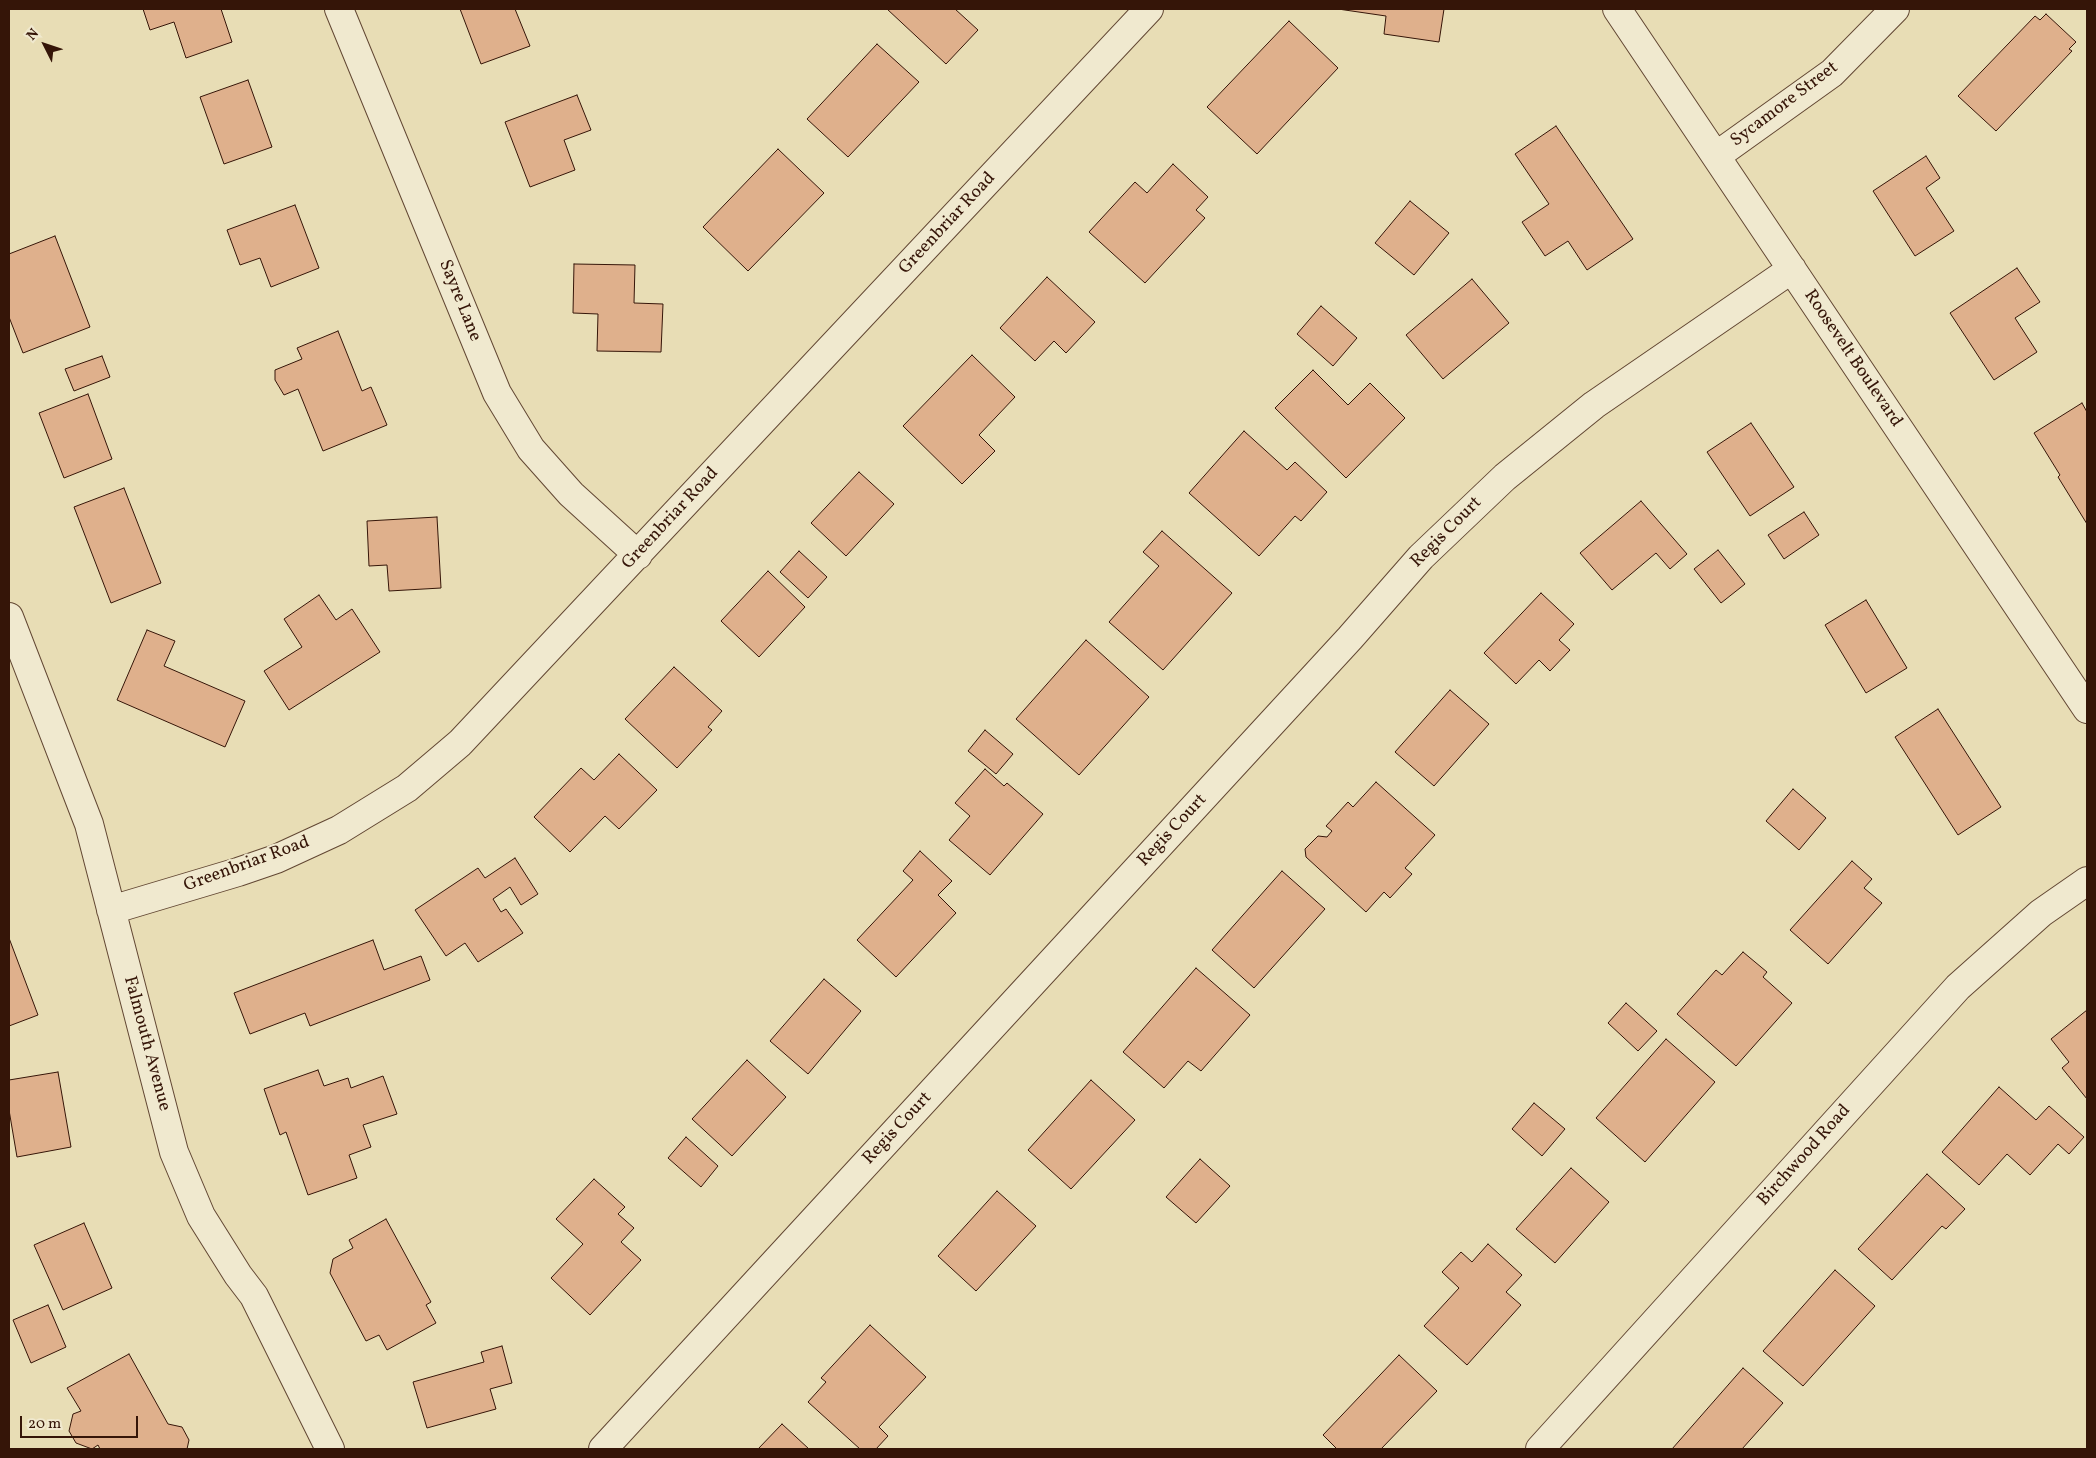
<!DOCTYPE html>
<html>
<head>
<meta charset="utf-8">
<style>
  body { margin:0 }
  #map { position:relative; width:2096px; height:1458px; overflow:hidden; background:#e8ddb5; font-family:Vollkorn,serif }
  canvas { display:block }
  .frame { position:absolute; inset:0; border:10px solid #351508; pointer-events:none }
  .north { position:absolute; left:20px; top:20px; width:50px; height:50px; -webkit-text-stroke:4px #f0e9cf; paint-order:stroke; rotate:311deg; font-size:14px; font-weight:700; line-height:20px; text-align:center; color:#351508 }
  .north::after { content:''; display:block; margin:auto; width:18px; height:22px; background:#351508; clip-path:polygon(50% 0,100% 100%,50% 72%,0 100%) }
  .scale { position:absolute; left:20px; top:1416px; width:118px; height:22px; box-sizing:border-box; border:2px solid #351508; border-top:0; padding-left:6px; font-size:15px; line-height:18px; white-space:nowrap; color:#351508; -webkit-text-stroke:4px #f0e9cf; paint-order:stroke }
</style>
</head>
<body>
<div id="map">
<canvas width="2096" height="1458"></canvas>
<div class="frame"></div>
<div class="north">N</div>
<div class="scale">20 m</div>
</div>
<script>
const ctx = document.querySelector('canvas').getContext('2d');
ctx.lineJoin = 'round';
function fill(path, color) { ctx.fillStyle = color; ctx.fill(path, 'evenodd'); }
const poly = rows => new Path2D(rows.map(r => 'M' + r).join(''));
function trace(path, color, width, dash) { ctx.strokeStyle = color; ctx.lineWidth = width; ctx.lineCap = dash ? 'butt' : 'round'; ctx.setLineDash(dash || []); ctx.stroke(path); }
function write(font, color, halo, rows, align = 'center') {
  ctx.font = font + ' Vollkorn,serif'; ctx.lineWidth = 4; ctx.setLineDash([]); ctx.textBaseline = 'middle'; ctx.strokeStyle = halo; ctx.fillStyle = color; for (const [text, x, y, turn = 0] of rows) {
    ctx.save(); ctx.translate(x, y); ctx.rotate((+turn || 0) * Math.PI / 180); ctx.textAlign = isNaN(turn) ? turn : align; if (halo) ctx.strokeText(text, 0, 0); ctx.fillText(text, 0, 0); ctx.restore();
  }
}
const building = poly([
  [143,9,221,9,232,42,186,58,174,22,150,30,143,9],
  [460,9,515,9,530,46,481,64,460,9],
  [887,9,955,9,978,30,946,64,887,9],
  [1338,9,1444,9,1439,42,1384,34,1386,16,1338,9],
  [2046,14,2076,42,2069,49,2072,51,1996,131,1958,96,2035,16,2040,20,2046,14],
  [1289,21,1338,68,1257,154,1207,107,1289,21],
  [877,44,919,82,848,157,807,119,877,44],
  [248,80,272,147,224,164,200,97,248,80],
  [577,95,591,130,564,140,575,170,530,187,505,122,577,95],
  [1556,126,1633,239,1587,270,1568,241,1545,256,1522,222,1549,204,1515,154,1556,126],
  [778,149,824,193,748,271,703,227,778,149],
  [1926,156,1940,178,1926,188,1954,231,1915,256,1873,191,1926,156],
  [1173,164,1208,197,1196,210,1205,218,1145,283,1089,232,1135,182,1147,193,1173,164],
  [1410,201,1449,233,1414,275,1375,243,1410,201],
  [295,205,319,268,271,287,260,258,240,265,227,230,295,205],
  [55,236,90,327,23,353,9,317,9,254,55,236],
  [574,264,635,265,634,303,663,304,661,352,597,351,598,314,573,313,574,264],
  [2017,268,2040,302,2015,318,2037,352,1994,380,1950,313,2017,268],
  [1047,277,1095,322,1066,353,1054,341,1035,361,1000,328,1047,277],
  [1472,279,1509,323,1443,379,1406,335,1472,279],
  [1321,306,1357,338,1333,366,1297,334,1321,306],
  [338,331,362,391,371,387,387,425,323,451,298,389,284,395,275,380,275,370,302,359,297,348,338,331],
  [972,355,1015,397,979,435,995,451,962,484,903,426,972,355],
  [102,356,110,377,74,391,65,369,102,356],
  [1313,370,1348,405,1370,383,1405,418,1346,478,1275,408,1313,370],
  [88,394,112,459,64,478,39,413,88,394],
  [2082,403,2087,412,2087,524,2058,477,2060,475,2034,433,2082,403],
  [1751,423,1794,487,1750,516,1707,452,1751,423],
  [1244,431,1287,470,1295,462,1327,492,1301,521,1295,516,1259,556,1189,493,1244,431],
  [859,472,894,504,846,556,811,523,859,472],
  [124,488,161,583,111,603,74,507,124,488],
  [1641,501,1687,554,1670,569,1656,553,1612,590,1580,553,1641,501],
  [1804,512,1819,535,1784,559,1768,535,1804,512],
  [437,517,441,588,389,591,387,565,369,566,367,521,437,517],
  [1162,531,1232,593,1163,670,1109,622,1159,566,1143,552,1162,531],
  [1718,550,1745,584,1721,603,1694,569,1718,550],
  [799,551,827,577,808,598,780,572,799,551],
  [768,571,805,607,759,657,721,621,768,571],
  [1541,593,1574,624,1559,640,1570,650,1550,671,1539,660,1516,684,1484,653,1541,593],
  [319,595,336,620,352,609,380,652,289,710,264,671,302,647,284,619,319,595],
  [1866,600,1907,668,1866,693,1825,625,1866,600],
  [147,630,175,641,164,666,245,701,225,747,117,700,147,630],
  [1086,640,1149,697,1079,775,1016,719,1086,640],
  [674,667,722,711,708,727,712,730,677,768,625,719,674,667],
  [1450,690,1489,724,1434,786,1395,752,1450,690],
  [1938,709,2001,807,1958,835,1895,737,1938,709],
  [985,730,1013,754,996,774,968,751,985,730],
  [619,754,657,790,619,829,605,816,570,852,534,817,581,768,594,780,619,754],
  [985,769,1004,786,1007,783,1043,814,990,875,949,840,970,816,955,803,985,769],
  [1376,782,1435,835,1405,868,1412,874,1390,898,1384,892,1366,912,1306,857,1305,849,1318,836,1327,837,1332,831,1326,826,1348,802,1353,807,1376,782],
  [1793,789,1826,818,1799,850,1766,821,1793,789],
  [920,851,952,881,938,895,956,913,896,977,857,940,913,880,903,871,920,851],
  [515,858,538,894,521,905,510,887,493,899,501,912,506,909,523,933,478,962,465,943,446,956,415,910,478,868,485,878,515,858],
  [1852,861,1872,879,1864,888,1882,903,1828,964,1790,930,1852,861],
  [1282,871,1325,909,1254,988,1212,950,1282,871],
  [9,938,38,1015,9,1026,9,938],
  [373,940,384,970,421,956,430,980,310,1026,305,1013,250,1034,234,993,373,940],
  [1743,952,1767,972,1763,977,1792,1003,1736,1066,1677,1014,1716,970,1722,975,1743,952],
  [1196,968,1250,1015,1201,1071,1188,1061,1164,1088,1123,1052,1196,968],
  [824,979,861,1011,808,1074,770,1041,824,979],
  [1626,1003,1657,1031,1638,1051,1608,1023,1626,1003],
  [2087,1010,2087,1099,2062,1068,2069,1062,2051,1039,2087,1010],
  [1666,1039,1715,1082,1645,1162,1596,1118,1666,1039],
  [747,1060,786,1097,732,1156,692,1119,747,1060],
  [318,1070,324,1086,348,1078,351,1088,383,1076,397,1114,363,1125,371,1147,349,1155,357,1178,308,1195,286,1132,280,1135,264,1089,318,1070],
  [58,1072,71,1147,17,1157,9,1110,9,1080,58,1072],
  [1091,1080,1135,1120,1071,1189,1028,1150,1091,1080],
  [1999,1087,2036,1120,2049,1106,2084,1137,2069,1154,2058,1144,2030,1175,2007,1154,1979,1185,1942,1152,1999,1087],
  [1534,1103,1565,1129,1542,1156,1512,1129,1534,1103],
  [686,1137,718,1166,701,1187,668,1158,686,1137],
  [1200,1159,1230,1186,1196,1223,1166,1197,1200,1159],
  [1571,1168,1609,1202,1555,1263,1516,1229,1571,1168],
  [1927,1174,1965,1209,1946,1229,1942,1226,1892,1280,1858,1249,1927,1174],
  [594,1179,625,1207,618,1214,634,1228,621,1242,641,1260,590,1315,551,1278,583,1244,556,1219,594,1179],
  [997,1191,1036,1226,976,1291,938,1256,997,1191],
  [386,1219,431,1302,426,1305,436,1323,387,1350,379,1335,366,1341,330,1273,333,1259,353,1248,349,1240,386,1219],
  [84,1223,112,1288,63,1310,34,1245,84,1223],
  [1488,1244,1522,1275,1506,1292,1521,1305,1467,1365,1424,1326,1459,1288,1442,1272,1461,1252,1472,1262,1488,1244],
  [1835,1270,1875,1306,1803,1386,1763,1351,1835,1270],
  [48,1305,66,1347,31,1363,13,1320,48,1305],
  [870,1325,926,1377,879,1427,888,1436,876,1449,860,1449,808,1402,826,1382,821,1378,870,1325],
  [502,1346,512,1383,490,1389,496,1409,427,1428,413,1382,484,1362,481,1352,502,1346],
  [129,1354,168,1424,182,1427,189,1440,187,1449,100,1449,98,1445,92,1449,76,1443,69,1431,73,1414,81,1411,67,1388,129,1354],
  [1399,1355,1437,1391,1381,1449,1337,1449,1323,1435,1399,1355],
  [1743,1368,1783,1403,1742,1449,1672,1449,1743,1368],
  [782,1424,809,1449,758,1449,782,1424]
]);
const minor = poly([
  [339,9,497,393,531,449,571,494,638,555],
  [1617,9,2087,709],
  [1716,156,1832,73,1895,9],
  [9,617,89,824,174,1152,201,1216,238,1275,254,1296,330,1449],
  [111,910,238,872,276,859,339,830,407,788,460,743,1149,9],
  [603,1449,1350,638,1421,557,1505,477,1594,405,1792,269],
  [1540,1449,1958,987,2041,913,2087,881]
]);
const streetNames = [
  ["Sycamore Street",1785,105,-37],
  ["Greenbriar Road",948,224,-47],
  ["Sayre Lane",459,301,68],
  ["Roosevelt Boulevard",1852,359,56],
  ["Greenbriar Road",671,519,-47],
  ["Regis Court",1447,533,-45],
  ["Regis Court",1173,831,-47],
  ["Greenbriar Road",247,865,-20],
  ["Falmouth Avenue",146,1044,75],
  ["Regis Court",898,1129,-47],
  ["Birchwood Road",1805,1156,-48]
];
fill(building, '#dfb08c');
trace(building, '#351508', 1);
trace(minor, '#624733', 30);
trace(minor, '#f0e9cf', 28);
write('18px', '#351508', '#f0e9cf', streetNames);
</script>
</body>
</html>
